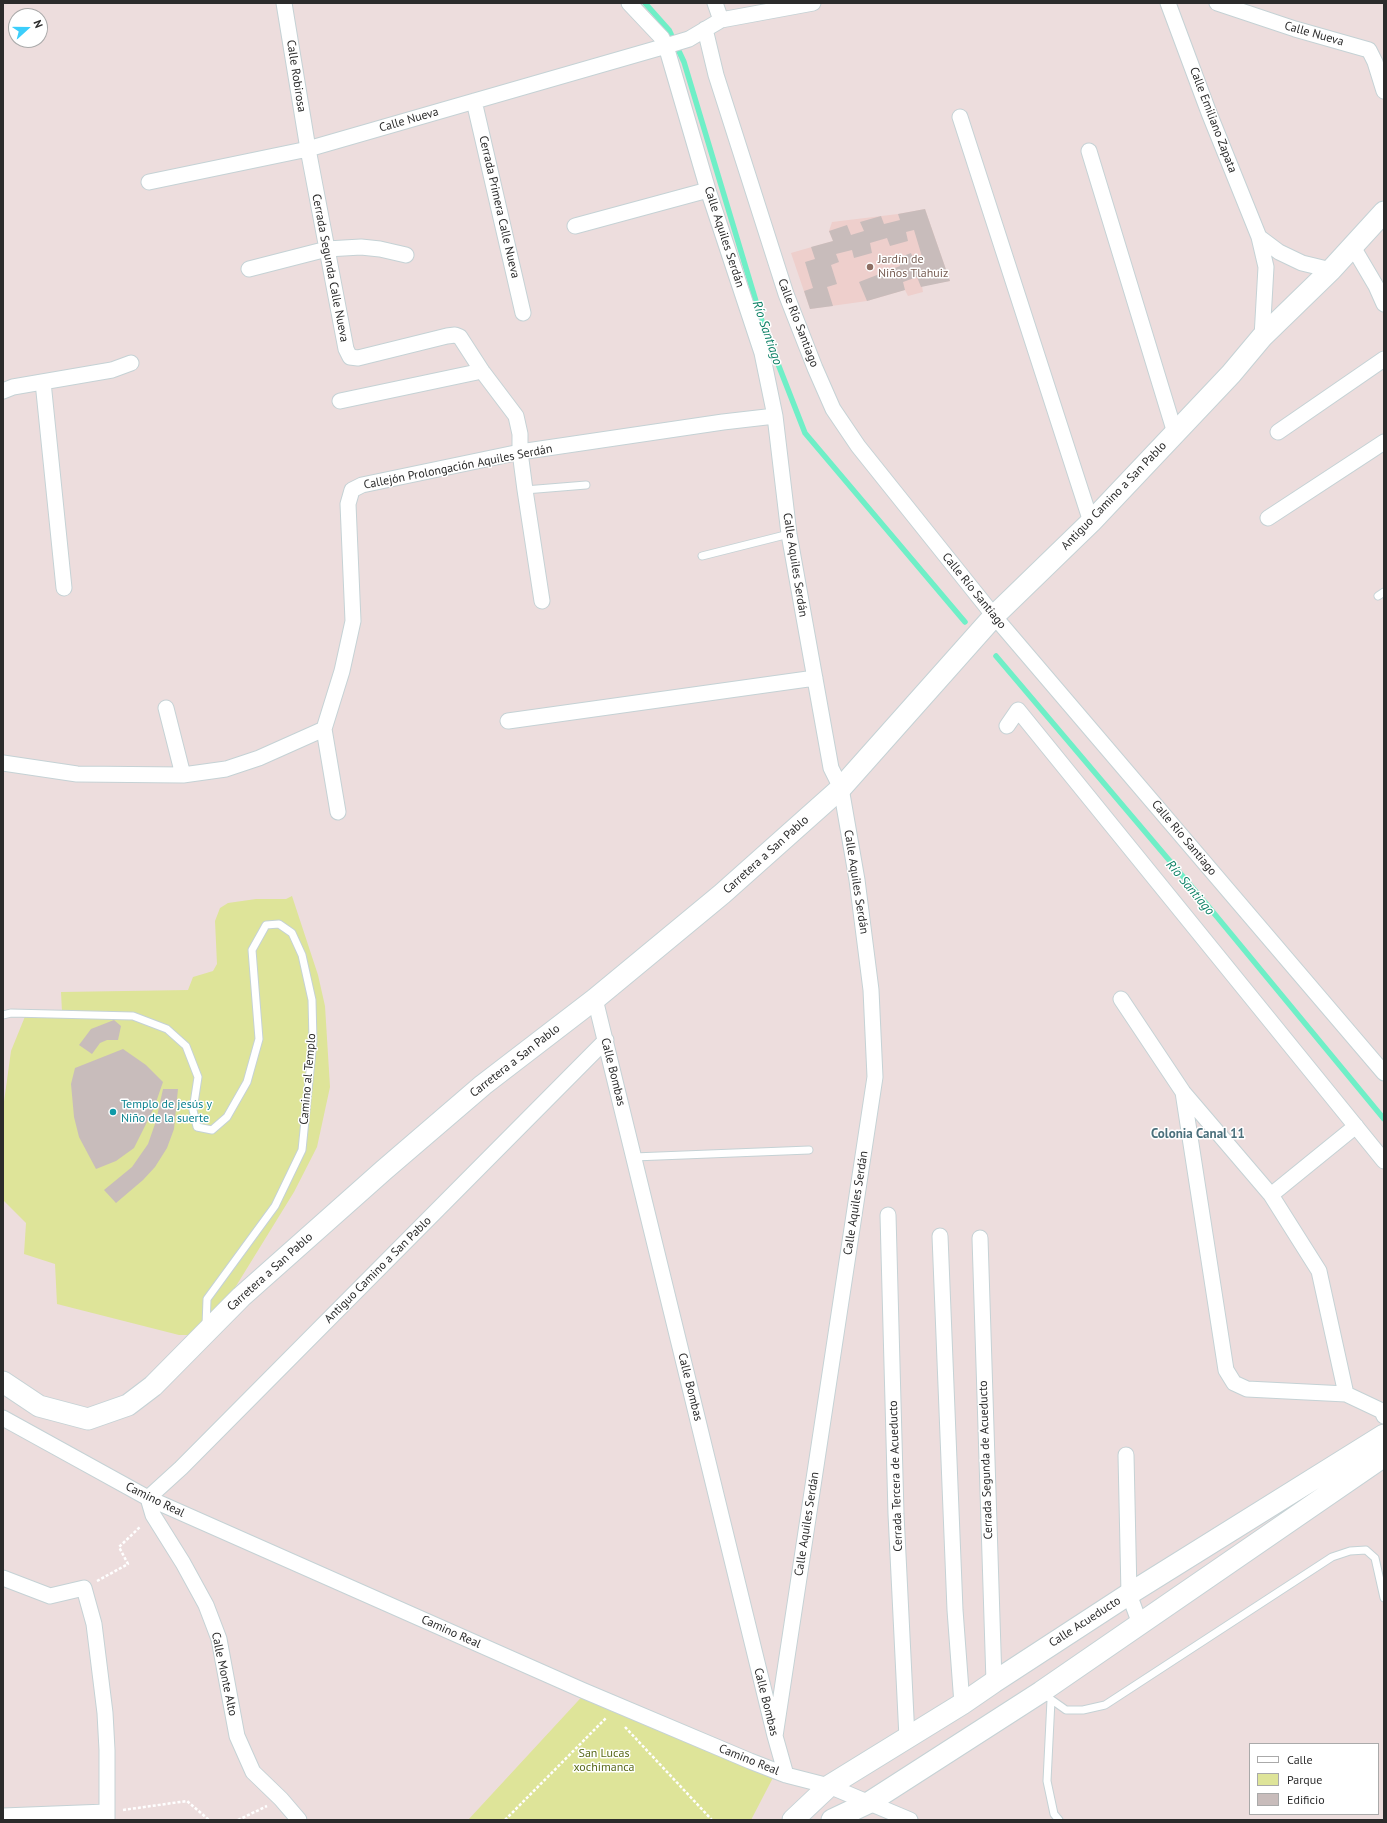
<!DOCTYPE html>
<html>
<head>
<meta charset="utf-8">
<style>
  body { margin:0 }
  #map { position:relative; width:1387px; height:1823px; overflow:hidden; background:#eddddd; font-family:"PT Sans",sans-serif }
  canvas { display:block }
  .frame { position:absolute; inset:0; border:4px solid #2b2b2b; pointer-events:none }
  .legend { position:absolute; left:1249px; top:1743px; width:130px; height:72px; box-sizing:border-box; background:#fff; border:1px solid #aaa; margin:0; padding:5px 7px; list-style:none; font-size:12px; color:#2b2b2b }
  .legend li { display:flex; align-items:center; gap:8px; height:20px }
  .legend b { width:20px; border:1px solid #aaa }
  .north { position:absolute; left:8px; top:8px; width:40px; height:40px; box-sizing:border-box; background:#fff; border:1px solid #aaa; border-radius:50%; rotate:69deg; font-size:11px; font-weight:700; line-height:16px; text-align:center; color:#2b2b2b }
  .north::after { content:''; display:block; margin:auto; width:14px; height:18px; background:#3ccefb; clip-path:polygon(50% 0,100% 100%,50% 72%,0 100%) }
</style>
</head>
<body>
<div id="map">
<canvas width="1387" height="1823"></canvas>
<div class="frame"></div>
<ul class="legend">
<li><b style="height:5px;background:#fff"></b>Calle</li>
<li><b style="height:11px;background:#dee499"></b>Parque</li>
<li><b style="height:11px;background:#c8bcbb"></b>Edificio</li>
</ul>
<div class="north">N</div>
</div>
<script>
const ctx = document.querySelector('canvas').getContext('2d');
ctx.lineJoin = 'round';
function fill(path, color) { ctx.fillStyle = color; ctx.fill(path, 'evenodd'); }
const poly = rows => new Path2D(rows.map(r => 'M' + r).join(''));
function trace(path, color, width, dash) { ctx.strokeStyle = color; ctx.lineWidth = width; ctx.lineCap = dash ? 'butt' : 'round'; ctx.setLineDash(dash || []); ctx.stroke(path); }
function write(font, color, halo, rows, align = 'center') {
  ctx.font = font + ' "PT Sans",sans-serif'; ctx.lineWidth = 3; ctx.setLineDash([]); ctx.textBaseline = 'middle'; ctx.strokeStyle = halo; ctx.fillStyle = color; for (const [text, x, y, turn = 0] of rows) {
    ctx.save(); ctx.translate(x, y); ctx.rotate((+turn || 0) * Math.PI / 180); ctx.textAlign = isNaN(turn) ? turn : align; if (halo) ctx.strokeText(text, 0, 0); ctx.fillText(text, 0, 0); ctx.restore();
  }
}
const education = poly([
  [925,209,950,281,922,286,923,292,908,296,905,290,867,301,810,309,791,253,833,241,829,231,832,222,898,214]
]);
const green = poly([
  [292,896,318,975,325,1006,330,1087,317,1147,294,1192,233,1291,191,1335,179,1335,57,1304,55,1264,24,1254,26,1223,3,1200,3,1109,11,1051,26,1014,62,1012,61,992,188,990,193,977,213,971,217,964,215,921,220,908,228,903,256,899,286,899],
  [589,1689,777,1770,751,1820,468,1820]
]);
const stream = poly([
  [645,3,669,30,684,62,764,328,805,433,965,622],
  [996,656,1208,906,1384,1119]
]);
const building = poly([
  [925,209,950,281,921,287,917,277,903,282,905,290,867,301,859,282,900,266,898,258,911,253,915,264,923,260,914,230,906,232,908,241,890,246,887,238,870,243,872,253,854,258,852,250,836,254,839,262,831,265,837,284,827,287,833,306,810,309,804,291,813,288,805,262,815,259,811,247,833,241,829,231,847,225,851,235,864,231,860,222,881,216,884,224,900,220,898,214],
  [114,1020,121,1026,118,1040,107,1040,100,1043,92,1054,79,1045,91,1029],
  [123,1049,146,1065,163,1082,154,1108,134,1148,116,1161,96,1169,79,1137,74,1117,71,1084,75,1068],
  [163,1089,178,1089,174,1129,167,1148,155,1167,143,1180,116,1203,104,1190,132,1167,148,1144,156,1121]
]);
const path = poly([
  [97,1581,128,1564,119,1547,141,1526],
  [625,1727,712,1820],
  [123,1810,187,1801,209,1820],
  [238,1820,267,1806],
  [505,1820,606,1718]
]);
const lane = poly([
  [525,490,586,485],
  [702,556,789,534],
  [1378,596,1384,592],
  [3,1015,11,1013,133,1016,167,1029,186,1046,198,1077,193,1110,197,1127,212,1130,227,1117,247,1082,259,1039,252,950,266,925,279,924,292,933,302,955,312,1000,313,1041,302,1150,275,1206,207,1299,206,1326],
  [634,1157,809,1150],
  [1042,1693,1066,1710,1083,1710,1105,1705,1332,1557,1350,1551,1366,1550,1375,1558,1384,1598],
  [1051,1700,1047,1781,1054,1814,1059,1820]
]);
const street = poly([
  [284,3,308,149,346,349,350,357,358,358,447,336,455,335,460,337,482,371,516,416,520,434,520,452,525,490,542,601],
  [715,3,721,20],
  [1168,3,1209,113,1259,237,1266,267,1262,337],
  [1217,3,1295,29,1369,50,1375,62,1384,91],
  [705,29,716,75,786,294,815,368,833,409,858,446,994,616,1384,1073],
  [474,101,523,313],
  [960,117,1091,522],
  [1089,151,1175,433],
  [149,182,308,149,666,46,662,38,629,3],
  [575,226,708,190],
  [1259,237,1279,252,1302,263,1331,270],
  [1353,247,1376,286,1384,304],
  [249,269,327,249,361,247,380,249,406,255],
  [43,382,64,588],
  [3,391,13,387,112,370,131,363],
  [340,401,482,371],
  [1278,432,1384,359],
  [1268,518,1384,442],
  [166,708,183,775],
  [508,721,815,678],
  [1007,726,1018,710,1384,1161],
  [324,729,338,812],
  [3,763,77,774,183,775,226,769,259,758,324,729,342,671,353,621,348,504,352,490,362,485,520,452,723,422,775,416],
  [595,999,775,1736,786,1775],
  [1121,999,1183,1092,1271,1195,1319,1271,1346,1394,1382,1411,1384,1416],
  [1183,1092,1226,1370,1234,1383,1247,1389,1346,1394],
  [1271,1195,1356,1126],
  [888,1215,896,1514,907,1738],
  [940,1236,955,1610,962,1704],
  [980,1238,994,1682],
  [3,1418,148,1498,582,1690,750,1761,786,1775,829,1786,910,1820],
  [1126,1455,1129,1594,1140,1624],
  [3,1578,50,1596,84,1588,94,1624,105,1713,107,1750,107,1820],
  [775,1736,875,1077,871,990,857,880,841,788,831,768,789,534,775,416,762,353,708,190,666,46,689,39,721,20,813,3],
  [3,1816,106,1812],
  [299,1820,281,1799,253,1772,237,1736,219,1639,206,1605,183,1563,153,1515,148,1498,181,1468,606,1040]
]);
const secondary = poly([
  [3,1382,39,1406,88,1419,128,1405,153,1386,241,1297,384,1170,483,1085,595,999,722,894,841,788,994,616,1091,522,1231,374,1262,337,1331,270,1384,212],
  [793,1820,829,1786,962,1704,994,1682,1129,1594,1384,1435],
  [832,1820,870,1802,1041,1692,1384,1456]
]);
const markers = [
  [870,267,4,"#8d6e63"],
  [113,1112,4,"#0f9aa8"]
];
const streetNames = [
  ["Calle Nueva",1314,34,16],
  ["Calle Robirosa",296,76,81],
  ["Calle Nueva",409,120,-16],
  ["Calle Emiliano Zapata",1213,120,69],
  ["Cerrada Primera Calle Nueva",499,207,77],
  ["Calle Aquiles Serdán",724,237,72],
  ["Cerrada Segunda Calle Nueva",330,268,79],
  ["Calle Río Santiago",798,323,69],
  ["Callejón Prolongación Aquiles Serdán",458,467,-11],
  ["Antiguo Camino a San Pablo",1114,496,-46],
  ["Calle Aquiles Serdán",795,565,81],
  ["Calle Río Santiago",974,591,51],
  ["Calle Río Santiago",1184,838,50],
  ["Carretera a San Pablo",766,855,-42],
  ["Calle Aquiles Serdán",856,882,81],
  ["Carretera a San Pablo",515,1061,-38],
  ["Calle Bombas",613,1072,76],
  ["Camino al Templo",308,1079,-85],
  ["Calle Aquiles Serdán",856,1203,-81],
  ["Antiguo Camino a San Pablo",378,1270,-45],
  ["Carretera a San Pablo",270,1272,-42],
  ["Calle Bombas",690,1387,76],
  ["Cerrada Segunda de Acueducto",986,1460,-92],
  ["Cerrada Tercera de Acueducto",896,1476,-92],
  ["Camino Real",155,1500,26],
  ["Calle Aquiles Serdán",807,1524,-81],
  ["Calle Acueducto",1085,1622,-33],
  ["Camino Real",451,1632,24],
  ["Calle Monte Alto",224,1674,78],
  ["Calle Bombas",766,1702,76],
  ["Camino Real",749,1760,22]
];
const educationNames = [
  ["Jardín de",878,260],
  ["Niños Tlahuiz",878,274]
];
const cultureNames = [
  ["Templo de jesús y",121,1105],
  ["Niño de la suerte",121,1119]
];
const parkNames = [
  ["San Lucas",604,1754],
  ["xochimanca",604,1768]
];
const waterNames = [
  ["Río Santiago",767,333,71],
  ["Río Santiago",1190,888,50]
];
const neighbourhoodNames = [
  ["Colonia Canal 11",1198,1134]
];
fill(education, '#eecfcc');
fill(green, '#dee499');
trace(stream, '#6fefc7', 5.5);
fill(building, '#c8bcbb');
trace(lane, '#c5d2d5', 9);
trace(street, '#c5d2d5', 17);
trace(secondary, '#c5d2d5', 23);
trace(path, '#fff', 2.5, [3, 2]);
trace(lane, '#fff', 7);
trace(street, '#fff', 15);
trace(secondary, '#fff', 21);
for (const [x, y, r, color] of markers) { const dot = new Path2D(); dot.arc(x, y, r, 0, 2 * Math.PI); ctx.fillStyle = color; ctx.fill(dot); trace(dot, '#fff', 1.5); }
write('12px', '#2b2b2b', '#fff', streetNames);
write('12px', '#785e54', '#fff', educationNames, 'left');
write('12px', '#0d838f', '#fff', cultureNames, 'left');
write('12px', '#58691a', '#fff', parkNames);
write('italic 13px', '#0e8166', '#fff', waterNames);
write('bold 13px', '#4b707c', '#fff', neighbourhoodNames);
</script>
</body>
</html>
